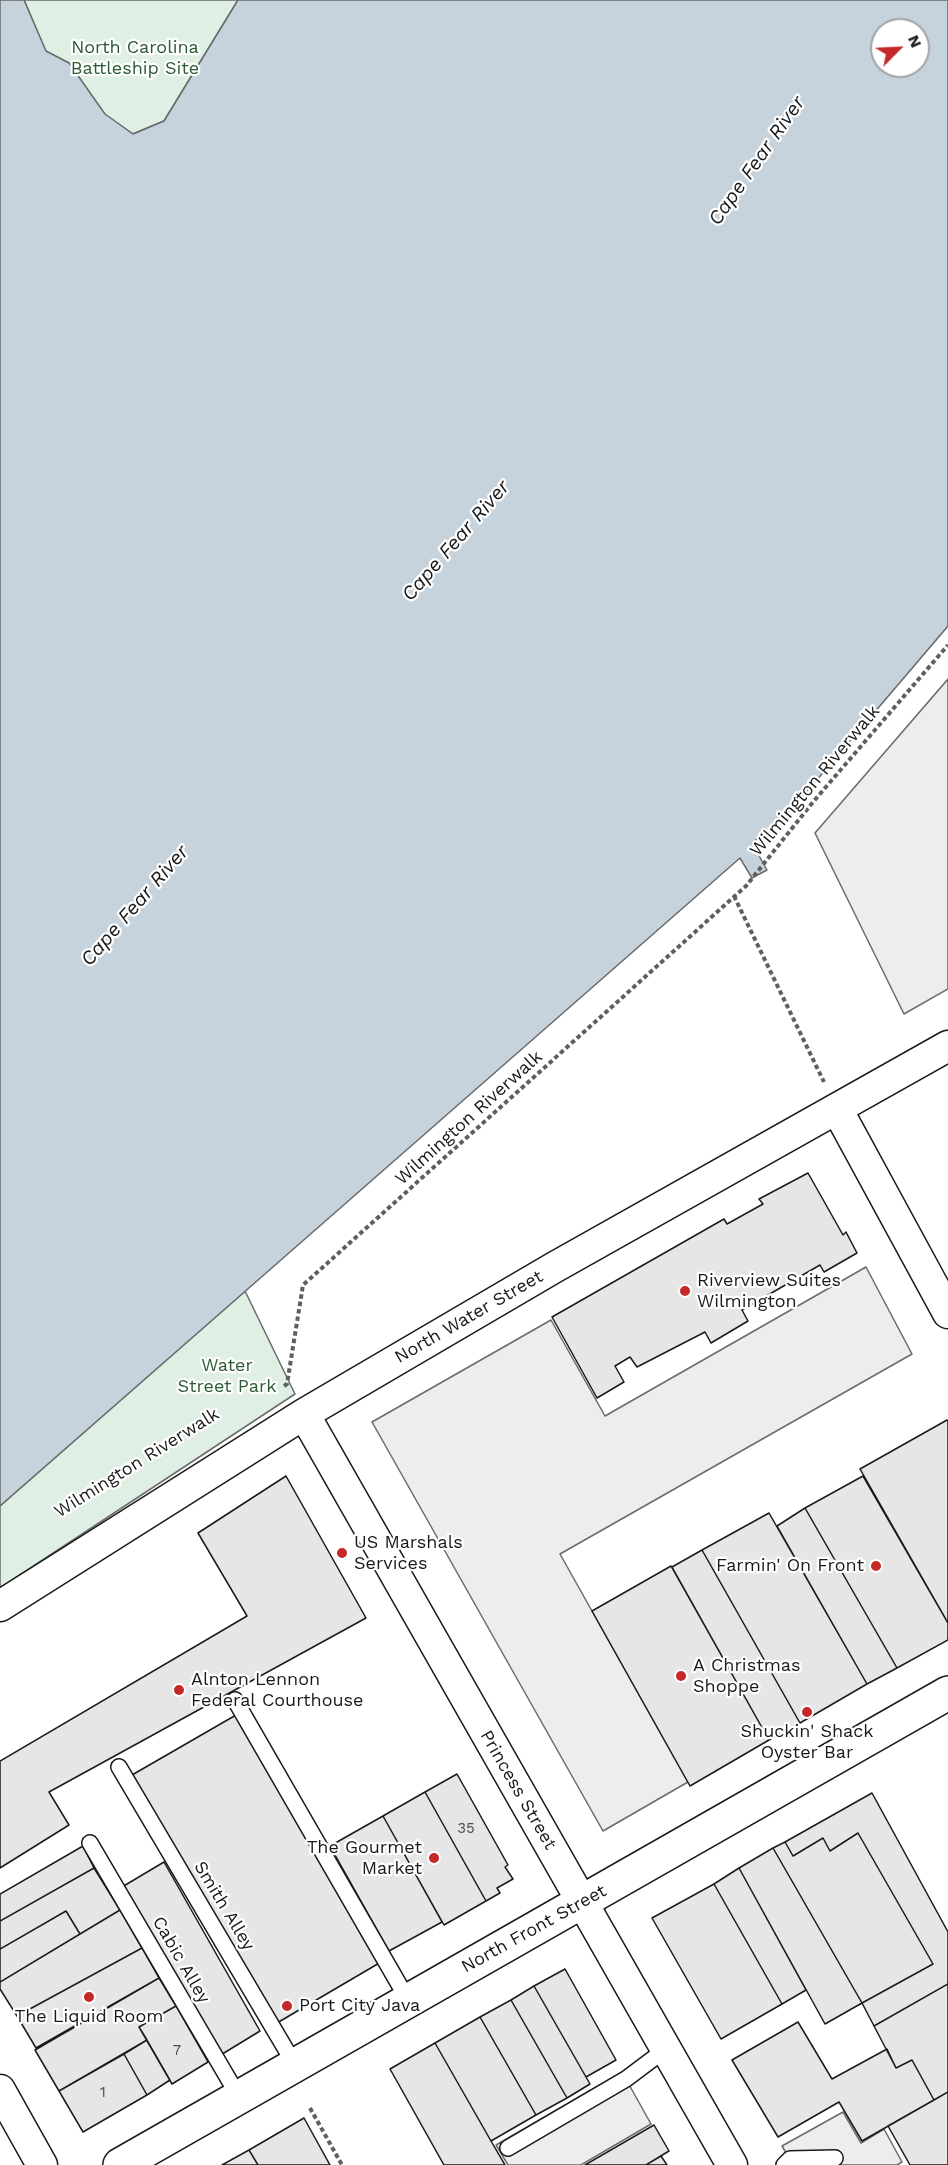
<!DOCTYPE html>
<html>
<head>
<meta charset="utf-8">
<style>
  body { margin:0 }
  #map { position:relative; width:948px; height:2165px; overflow:hidden; background:#fff; font-family:"Work Sans",sans-serif }
  canvas { display:block }
  .north { position:absolute; left:870px; top:18px; width:60px; height:60px; box-sizing:border-box; background:#fff; border:2px solid #a3a3a3; border-radius:50%; rotate:66deg; font-size:16px; font-weight:700; line-height:24px; text-align:center; color:#1a1a1a }
  .north::after { content:''; display:block; margin:auto; width:21px; height:27px; background:#c62828; clip-path:polygon(50% 0,100% 100%,50% 72%,0 100%) }
</style>
</head>
<body>
<div id="map">
<canvas width="948" height="2165"></canvas>
<div class="north">N</div>
</div>
<script>
const ctx = document.querySelector('canvas').getContext('2d');
ctx.lineJoin = 'round';
function fill(path, color) { ctx.fillStyle = color; ctx.fill(path, 'evenodd'); }
const poly = rows => new Path2D(rows.map(r => 'M' + r).join(''));
function trace(path, color, width, dash) { ctx.strokeStyle = color; ctx.lineWidth = width; ctx.lineCap = dash ? 'butt' : 'round'; ctx.setLineDash(dash || []); ctx.stroke(path); }
function write(font, color, halo, rows, align = 'center') {
  ctx.font = font + ' "Work Sans",sans-serif'; ctx.lineWidth = 4.5; ctx.setLineDash([]); ctx.textBaseline = 'middle'; ctx.strokeStyle = halo; ctx.fillStyle = color; for (const [text, x, y, turn = 0] of rows) {
    ctx.save(); ctx.translate(x, y); ctx.rotate((+turn || 0) * Math.PI / 180); ctx.textAlign = isNaN(turn) ? turn : align; if (halo) ctx.strokeText(text, 0, 0); ctx.fillText(text, 0, 0); ctx.restore();
  }
}
const green = poly([
  [24,0,238,0,164,121,133,134,105,115,69,63,46,52,24,0],
  [245,1291,295,1394,0,1588,0,1506,245,1291]
]);
const parking = poly([
  [948,679,948,989,904,1014,815,833,948,679],
  [866,1267,912,1354,560,1554,688,1782,603,1831,372,1422,551,1320,605,1416,866,1267],
  [622,2072,651,2124,581,2165,508,2165,496,2145,622,2072],
  [843,2112,861,2143,884,2129,902,2162,897,2165,793,2165,782,2146,843,2112]
]);
const water = poly([
  [0,0,24,0,46,51,69,63,105,114,133,134,164,121,238,0,948,0,948,626,787,815,752,843,767,870,752,878,740,858,0,1506,0,0],
  [882,30,918,30,918,66,882,66,882,30]
]);
const building = poly([
  [808,1173,843,1235,846,1232,857,1253,824,1272,820,1265,742,1310,748,1321,711,1343,705,1332,637,1367,630,1357,615,1366,624,1382,597,1398,552,1317,724,1219,727,1224,763,1204,759,1199,808,1173],
  [947,1420,948,1421,948,1623,860,1469,947,1420],
  [286,1476,366,1618,49,1792,69,1825,0,1868,0,1761,247,1616,198,1533,286,1476],
  [863,1476,948,1623,948,1640,897,1668,805,1508,863,1476],
  [805,1508,897,1668,867,1684,777,1526,805,1508],
  [769,1513,867,1684,800,1723,702,1550,769,1513],
  [702,1550,800,1723,769,1740,672,1567,702,1550],
  [671,1566,769,1740,690,1786,592,1611,671,1566],
  [236,1715,381,1962,277,2023,132,1775,236,1715],
  [457,1774,508,1865,505,1867,513,1879,497,1888,500,1893,486,1901,425,1792,457,1774],
  [425,1792,486,1901,444,1925,383,1816,425,1792],
  [872,1793,948,1932,948,1984,874,2026,862,2003,933,1964,858,1833,830,1851,823,1838,793,1856,785,1842,872,1793],
  [383,1816,442,1922,389,1951,330,1846,383,1816],
  [858,1833,933,1964,862,2003,773,1848,785,1842,793,1856,823,1838,830,1851,858,1833],
  [83,1846,94,1868,0,1921,0,1894,83,1846],
  [773,1848,862,2003,825,2024,739,1868,773,1848],
  [164,1862,260,2031,219,2056,122,1887,164,1862],
  [94,1868,120,1910,80,1934,66,1911,0,1949,0,1921,94,1868],
  [739,1868,806,1990,782,2004,714,1884,739,1868],
  [714,1884,782,2004,721,2039,652,1918,714,1884],
  [120,1910,142,1948,17,2016,0,1989,0,1982,120,1910],
  [66,1911,80,1934,0,1982,0,1949,66,1911],
  [142,1948,159,1978,36,2048,17,2016,142,1948],
  [565,1969,616,2060,586,2077,534,1986,565,1969],
  [159,1978,176,2006,139,2027,147,2040,59,2091,35,2050,159,1978],
  [948,1984,948,2092,934,2100,912,2060,896,2068,874,2026,948,1984],
  [534,1986,590,2084,567,2098,511,2000,534,1986],
  [511,2000,567,2098,536,2115,480,2017,511,2000],
  [176,2006,208,2062,172,2084,139,2027,176,2006],
  [480,2017,536,2115,491,2141,435,2043,480,2017],
  [798,2022,832,2079,887,2049,896,2068,912,2060,934,2100,862,2141,839,2102,778,2137,732,2060,798,2022],
  [147,2040,170,2080,147,2095,124,2054,147,2040],
  [435,2043,491,2141,505,2165,444,2165,390,2069,435,2043],
  [124,2054,147,2095,83,2132,59,2091,124,2054],
  [948,2092,948,2165,910,2165,888,2126,948,2092],
  [304,2118,330,2165,258,2165,249,2150,304,2118],
  [654,2125,669,2151,646,2165,585,2165,654,2125],
  [249,2150,258,2165,222,2165,249,2150],
  [661,2156,667,2165,646,2165,661,2156]
]);
const path = poly([
  [734,896,824,1082],
  [284,1386,287,1384,303,1285,746,886,813,802,948,645],
  [310,2108,342,2165]
]);
const service = poly([
  [235,1700,408,2000],
  [119,1767,295,2065],
  [90,1843,239,2097],
  [508,2148,626,2079,666,2049],
  [784,2165,790,2159,835,2158]
]);
const minor = poly([
  [837,1109,948,1313],
  [304,1414,732,2165],
  [0,1606,304,1414,555,1267,948,1046],
  [0,2090,42,2165]
]);
const secondary = poly([
  [120,2165,948,1693]
]);
const markers = [
  [685,1291,6,"#c62828"],
  [342,1553,6,"#c62828"],
  [876,1566,6,"#c62828"],
  [681,1676,6,"#c62828"],
  [179,1690,6,"#c62828"],
  [807,1712,6,"#c62828"],
  [434,1858,6,"#c62828"],
  [89,1997,6,"#c62828"],
  [287,2006,6,"#c62828"]
];
const numberNames = [
  ["35",466,1829],
  ["7",177,2051],
  ["1",103,2093]
];
const parkNames = [
  ["North Carolina",135,48],
  ["Battleship Site",135,69],
  ["Water",227,1366],
  ["Street Park",227,1387]
];
const streetNames = [
  ["Wilmington Riverwalk",815,781,-50],
  ["Wilmington Riverwalk",469,1118,-42],
  ["North Water Street",469,1317,-30],
  ["Wilmington Riverwalk",137,1463,-32],
  ["Princess Street",518,1790,60],
  ["Smith Alley",224,1906,59],
  ["North Front Street",534,1929,-29],
  ["Cabic Alley",181,1960,60]
];
const poiNames = [
  ["Riverview Suites",697,1281],
  ["Wilmington",697,1302],
  ["US Marshals",354,1543],
  ["Services",354,1564],
  ["Farmin' On Front",864,1566,"right"],
  ["A Christmas",693,1666],
  ["Shoppe",693,1687],
  ["Alnton Lennon",191,1680],
  ["Federal Courthouse",191,1701],
  ["Shuckin' Shack",807,1732,"center"],
  ["Oyster Bar",807,1753,"center"],
  ["The Gourmet",422,1848,"right"],
  ["Market",422,1869,"right"],
  ["Port City Java",299,2006],
  ["The Liquid Room",89,2017,"center"]
];
const waterNames = [
  ["Cape Fear River",757,161,-55],
  ["Cape Fear River",456,541,-49],
  ["Cape Fear River",135,906,-49]
];
fill(green, '#e0efe3');
trace(green, '#6a6a6a', 1.5);
fill(parking, '#ededed');
trace(parking, '#6a6a6a', 1.5);
fill(water, '#c6d2dc');
trace(water, '#6a6a6a', 1.5);
fill(building, '#e6e6e6');
trace(building, '#1a1a1a', 1.5);
trace(service, '#1a1a1a', 18);
trace(minor, '#1a1a1a', 33);
trace(secondary, '#1a1a1a', 36);
trace(path, '#5f5f5f', 4, [4.5, 3]);
trace(service, '#fff', 15);
trace(minor, '#fff', 30);
trace(secondary, '#fff', 33);
for (const [x, y, r, color] of markers) { const dot = new Path2D(); dot.arc(x, y, r, 0, 2 * Math.PI); ctx.fillStyle = color; ctx.fill(dot); trace(dot, '#fff', 2); }
write('15px', '#4d4d4d', null, numberNames);
write('18px', '#2b5a34', '#fff', parkNames);
write('18px', '#1a1a1a', '#fff', streetNames);
write('18px', '#1a1a1a', '#fff', poiNames, 'left');
write('italic 20px', '#1a1a1a', '#fff', waterNames);
</script>
</body>
</html>
